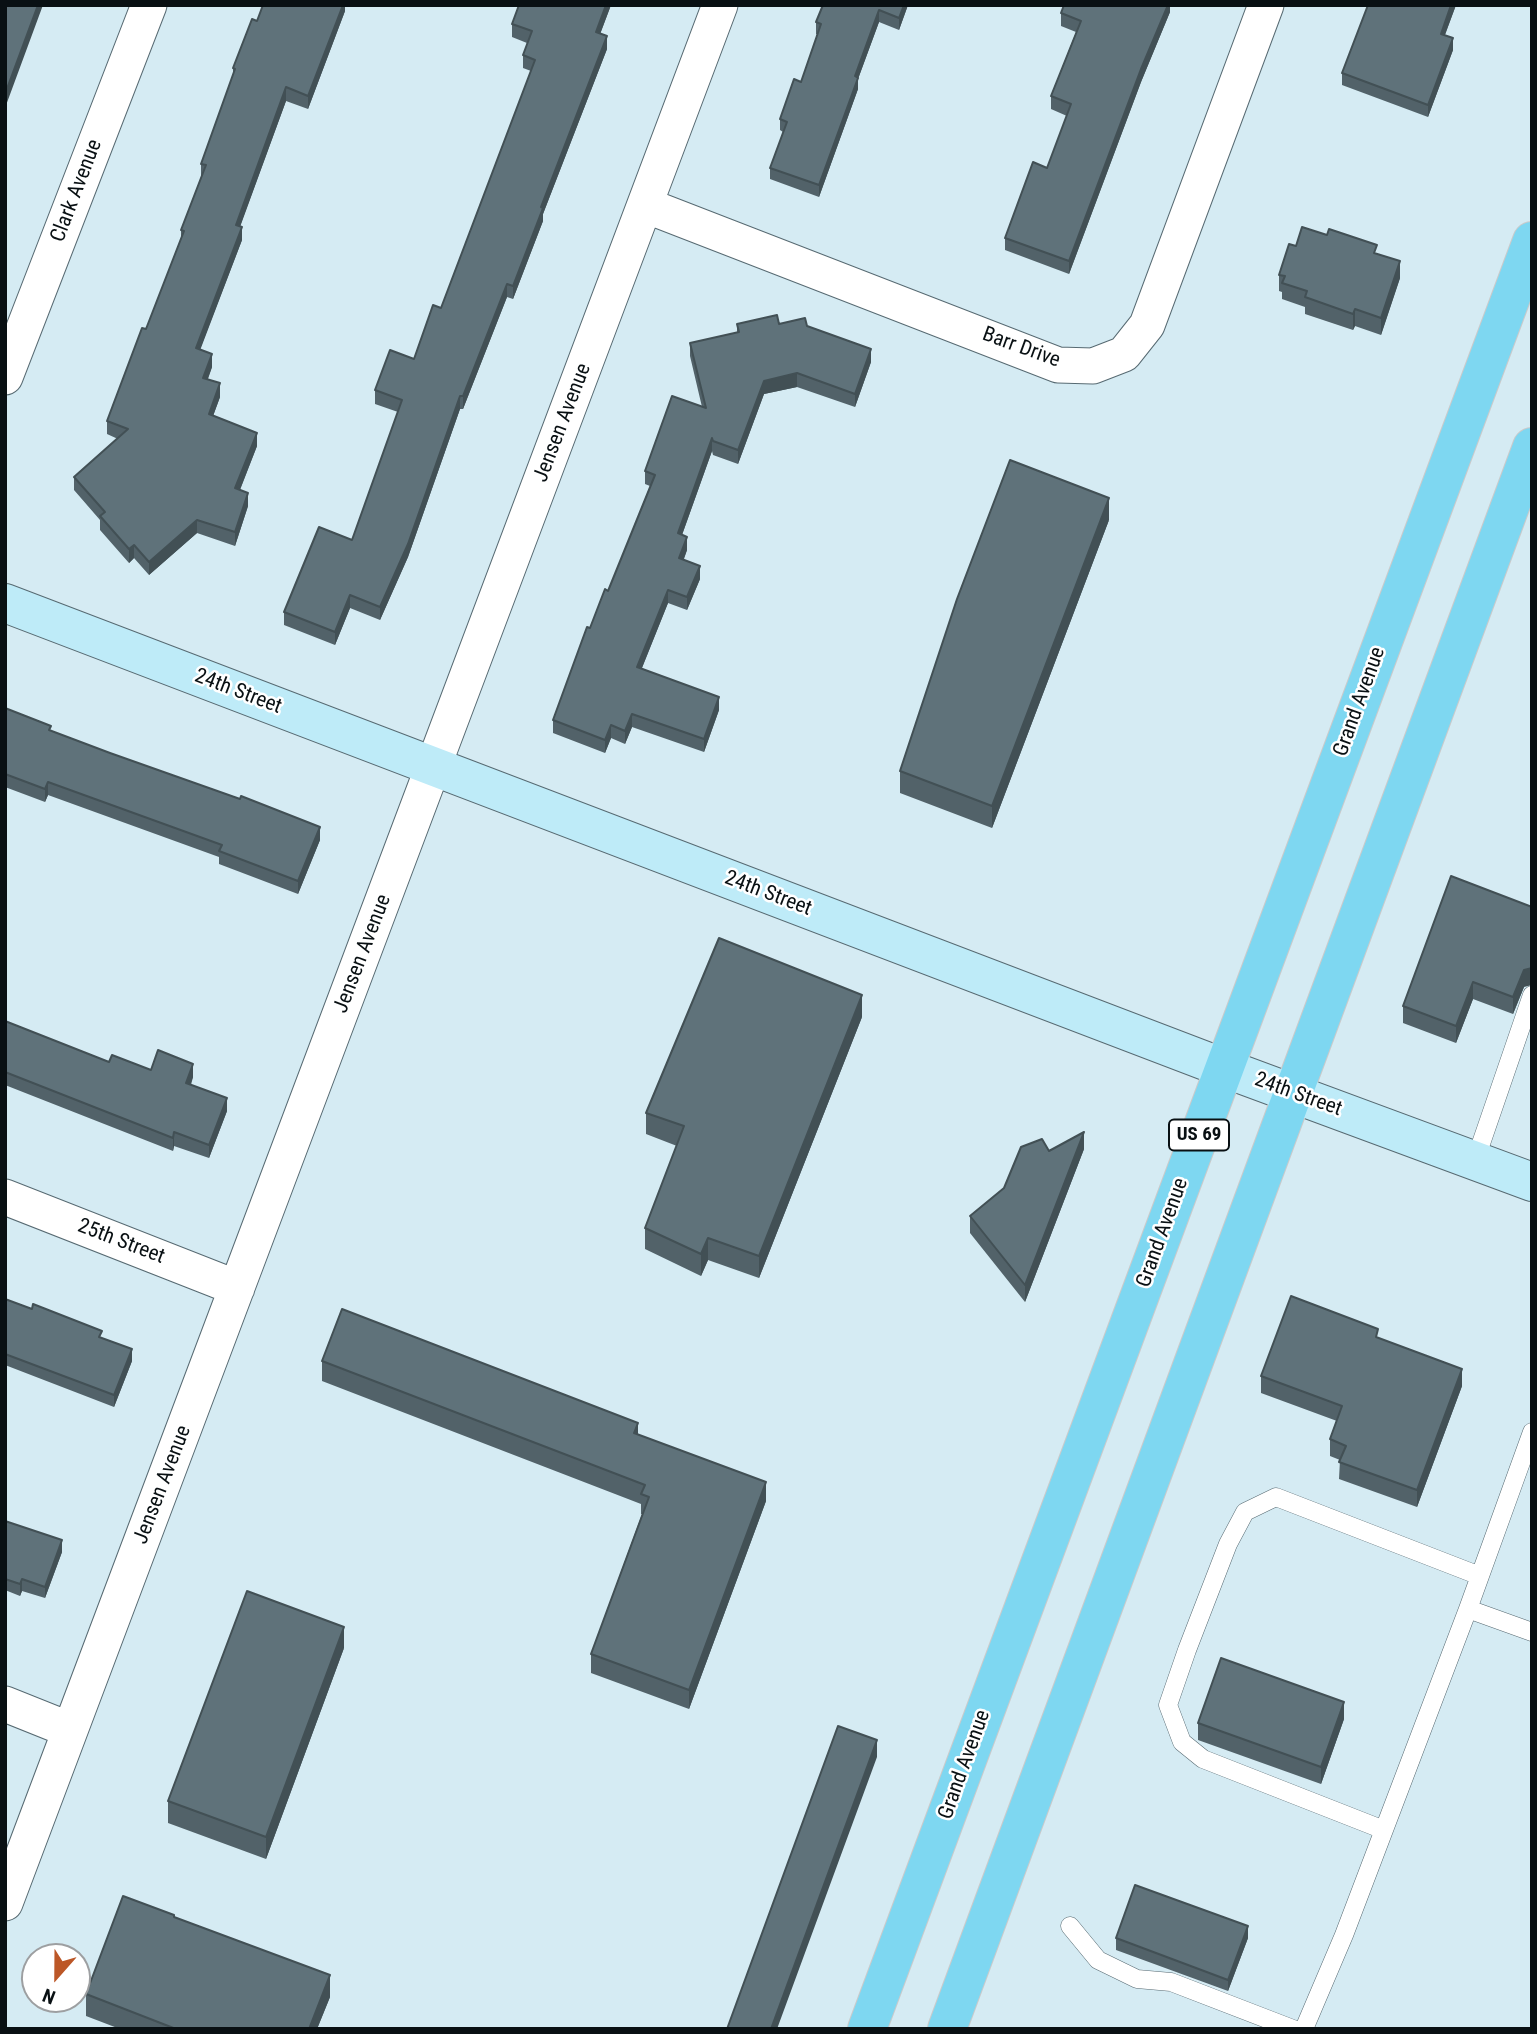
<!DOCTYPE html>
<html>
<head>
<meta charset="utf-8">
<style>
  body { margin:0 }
  #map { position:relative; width:1537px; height:2034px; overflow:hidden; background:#d5ebf3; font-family:"Roboto Condensed",sans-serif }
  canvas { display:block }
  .frame { position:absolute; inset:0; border:7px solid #091013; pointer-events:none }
  .north { position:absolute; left:21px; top:1943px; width:70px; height:70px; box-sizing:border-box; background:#fff; border:2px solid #9d9fa1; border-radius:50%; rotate:201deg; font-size:19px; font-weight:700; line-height:28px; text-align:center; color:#091013 }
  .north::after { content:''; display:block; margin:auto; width:24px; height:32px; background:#bc5727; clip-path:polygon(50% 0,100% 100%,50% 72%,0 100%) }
</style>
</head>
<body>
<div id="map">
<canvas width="1537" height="2034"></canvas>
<div class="frame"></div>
<div class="north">N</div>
</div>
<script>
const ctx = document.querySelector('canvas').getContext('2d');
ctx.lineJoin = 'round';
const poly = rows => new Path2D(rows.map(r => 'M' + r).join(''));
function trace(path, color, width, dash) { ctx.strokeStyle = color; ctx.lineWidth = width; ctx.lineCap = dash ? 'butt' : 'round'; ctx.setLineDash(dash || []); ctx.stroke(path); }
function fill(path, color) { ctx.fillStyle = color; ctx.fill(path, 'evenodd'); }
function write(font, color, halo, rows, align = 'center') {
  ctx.font = font + ' "Roboto Condensed",sans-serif'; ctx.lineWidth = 5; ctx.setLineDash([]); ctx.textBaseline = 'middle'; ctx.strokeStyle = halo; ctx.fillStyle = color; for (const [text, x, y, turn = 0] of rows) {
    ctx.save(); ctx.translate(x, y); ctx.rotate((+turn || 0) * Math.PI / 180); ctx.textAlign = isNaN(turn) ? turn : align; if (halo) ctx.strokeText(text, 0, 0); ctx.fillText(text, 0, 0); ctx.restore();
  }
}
const service = poly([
  [1475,1161,1532,995],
  [1468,1609,1532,1632],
  [1384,1830,1203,1759,1182,1742,1168,1705,1187,1650,1228,1544,1245,1512,1276,1497,1480,1576],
  [1070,1926,1098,1960,1137,1979,1171,1982,1293,2029],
  [1304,2029,1344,1935,1468,1609,1532,1432]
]);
const minor = poly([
  [645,205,1058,365,1093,366,1124,354,1147,325,1266,5],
  [5,377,149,5],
  [5,1197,237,1288],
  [5,1704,70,1730],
  [5,1903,720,5]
]);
const secondary = poly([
  [5,603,1224,1068,1532,1182]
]);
const primary = poly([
  [867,2029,1532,241],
  [947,2029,1532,447]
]);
const wall = poly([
  [345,5,345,11,308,109,286,101,240,226,242,240,200,349,212,367,208,379,220,397,213,416,257,446,240,490,248,506,235,546,197,533,149,575,134,558,129,563,100,530,100,520,74,490,74,477,118,439,107,434,107,421,146,329,181,238,181,230,201,177,201,164,233,75,233,68,257,21],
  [519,5,611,5,600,34,607,49,543,214,543,221,513,299,507,297,463,409,460,409,408,557,380,620,350,608,335,645,284,625,284,612,352,540,398,412,375,404,375,390,414,359,441,308,531,71,523,68,523,55,527,43,512,37,512,24],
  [823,5,908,5,899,30,879,22,858,79,858,89,819,197,770,179,770,168,783,132,780,130,780,119,801,82,818,35,816,34,816,22],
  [1170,5,1170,12,1141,82,1069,274,1005,250,1005,238,1047,168,1067,116,1051,109,1051,96,1076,32,1061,26,1061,13],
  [1368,5,1456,5,1445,35,1453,50,1428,117,1342,85,1342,73],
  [1296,246,1377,254,1400,278,1381,335,1355,326,1353,330,1305,314,1305,307,1282,299,1282,292,1279,291,1279,275],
  [737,324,779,324,807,326,871,362,855,407,797,387,764,394,738,464,713,455,712,451,682,535,687,550,684,559,700,579,687,610,668,603,642,668,719,710,704,752,632,727,625,744,611,738,605,753,553,733,553,720,590,628,608,591,650,486,645,484,645,471,702,407,690,356,690,343,737,333],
  [1109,520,992,828,900,793,900,771],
  [5,708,51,731,320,840,298,894,219,864,219,857,48,795,45,802,5,787],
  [1451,876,1524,987,1513,1014,1473,999,1456,1043,1403,1023,1403,1006],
  [862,1017,759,1278,708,1260,701,1276,645,1249,645,1228,677,1146,646,1134,646,1113],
  [5,1021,109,1062,193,1077,191,1085,227,1111,209,1158,174,1146,173,1151,5,1085],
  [1084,1149,1025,1302,970,1233,970,1216,1049,1151],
  [5,1299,102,1338,132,1361,114,1407,5,1365],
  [1378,1338,1462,1386,1417,1507,1339,1479,1340,1460,1330,1456,1330,1439,1337,1421,1261,1393,1261,1376],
  [322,1361,638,1434,766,1501,689,1709,591,1673,591,1654,642,1514,641,1514,641,1504,322,1381],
  [5,1521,62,1552,45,1598,22,1591,20,1596,5,1590],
  [344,1648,266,1859,168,1823,168,1801],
  [1344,1719,1321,1784,1198,1740,1198,1723],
  [174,1917,330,1997,317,2029,120,2029,86,2016,86,1994],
  [1116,1938,1248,1938,1228,1991,1116,1950]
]);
const shadedWall = poly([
  [38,5,43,5,5,108,5,94],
  [343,5,345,5,345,11,308,109,308,96],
  [606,5,611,5,596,45,596,32],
  [904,5,908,5,899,30,899,18],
  [1168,5,1170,5,1170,12,1141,82,1069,274,1069,261,1141,69],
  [1451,5,1456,5,1441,45,1441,34],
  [879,10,879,22,858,79,858,89,819,197,819,185,855,76],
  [607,36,607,49,543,214,543,221,513,299,513,286,541,207],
  [1453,38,1453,50,1428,117,1428,105],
  [286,87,286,101,236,238,236,225],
  [242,227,242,240,196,361,196,348],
  [1400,261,1400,278,1381,335,1381,318],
  [507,284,507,297,463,409,463,396],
  [1355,309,1355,326,1353,330,1353,314],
  [871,349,871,362,855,407,855,394],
  [212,354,212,367,203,391,203,378],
  [797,373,797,387,764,394,738,464,738,450,764,381],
  [220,383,220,397,209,427,209,414],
  [460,396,460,409,408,557,380,620,380,607],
  [257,433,257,446,235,502,235,488],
  [712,438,712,451,678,546,678,533],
  [248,493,248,506,235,546,235,532],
  [1109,498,1109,520,992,828,992,806],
  [197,520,197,533,149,575,149,562],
  [687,537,687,550,679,571,679,558],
  [134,545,134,558,129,563,129,549],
  [700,566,700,579,687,610,687,597],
  [668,590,668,603,637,680,637,667],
  [350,595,350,608,335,645,335,632],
  [719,697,719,710,704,752,704,739],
  [632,714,632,727,625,744,625,731],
  [611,725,611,738,605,753,605,740],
  [48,782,48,795,45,802,45,789],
  [320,827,320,840,298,894,298,881],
  [1532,968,1532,985,1524,987,1513,1014,1513,997,1524,970],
  [1473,982,1473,999,1456,1043,1456,1026],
  [862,995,862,1017,759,1278,759,1256],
  [193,1064,193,1077,186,1096,186,1083],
  [227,1098,227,1111,209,1158,209,1145],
  [174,1132,174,1146,173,1151,173,1138],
  [1084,1132,1084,1149,1025,1302,1025,1285],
  [708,1238,708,1260,701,1276,701,1254],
  [132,1349,132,1361,114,1407,114,1395],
  [1462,1369,1462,1386,1417,1507,1417,1490],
  [638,1423,638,1443,634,1433],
  [766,1482,766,1501,689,1709,689,1690],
  [62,1540,62,1552,45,1598,45,1587],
  [22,1579,22,1591,20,1596,20,1584],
  [344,1627,344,1648,266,1859,266,1837],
  [1344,1702,1344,1719,1321,1784,1321,1767],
  [877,1740,877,1757,777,2029,771,2029],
  [1248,1926,1248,1938,1228,1991,1228,1980],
  [330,1975,330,1997,317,2029,309,2029]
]);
const building = poly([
  [5,5,38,5,5,94,5,5],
  [263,5,343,5,308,96,286,87,236,225,242,227,196,348,212,354,203,378,220,383,209,414,257,433,235,488,248,493,235,532,197,520,149,562,134,545,129,549,100,516,105,512,74,477,128,429,107,421,142,328,146,329,184,231,181,230,206,165,201,164,235,69,233,68,252,19,257,21,263,5],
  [519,5,606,5,596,32,607,36,541,207,543,208,513,286,507,284,463,396,460,396,408,544,380,607,350,595,335,632,284,612,319,527,352,540,402,400,375,390,390,350,414,359,433,305,441,308,535,60,523,55,532,31,512,24,519,5],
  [823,5,904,5,899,18,879,10,855,76,858,78,819,185,770,168,787,122,780,119,794,79,801,82,821,24,816,22,823,5],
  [1064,5,1168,5,1141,69,1069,261,1005,238,1033,162,1047,168,1071,104,1051,96,1081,21,1061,13,1064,5],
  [1368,5,1451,5,1441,34,1453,38,1428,105,1342,73,1368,5],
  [1302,227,1327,235,1329,229,1377,245,1374,253,1400,261,1381,318,1355,309,1353,314,1305,297,1307,291,1282,283,1285,276,1279,275,1289,244,1296,246,1302,227],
  [777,315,779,324,805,318,807,326,871,349,855,394,797,373,764,381,738,450,713,441,712,438,678,533,687,537,679,558,700,566,687,597,668,590,637,667,719,697,704,739,632,714,625,731,611,725,605,740,553,720,587,627,590,628,605,589,608,591,655,475,645,471,672,396,706,408,690,343,739,332,737,324,777,315],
  [1010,460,1109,498,992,806,900,771,957,599,1010,460],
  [5,708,51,726,49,730,110,753,240,799,241,796,320,827,298,881,219,851,222,845,48,782,45,789,5,774,5,708],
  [1451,876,1532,907,1532,968,1524,970,1513,997,1473,982,1456,1026,1403,1006,1451,876],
  [719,938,862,995,759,1256,708,1238,701,1254,645,1228,684,1126,646,1113,719,938],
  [5,1021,109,1062,112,1055,151,1070,158,1050,193,1064,186,1083,227,1098,209,1145,174,1132,173,1138,5,1072,5,1021],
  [1084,1132,1025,1285,970,1216,1004,1188,1021,1147,1042,1139,1049,1151,1084,1132],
  [1291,1296,1378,1329,1376,1337,1462,1369,1417,1490,1339,1462,1346,1446,1330,1439,1342,1406,1261,1376,1291,1296],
  [5,1299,32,1309,33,1304,102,1331,99,1337,132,1349,114,1395,5,1354,5,1299],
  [342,1309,638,1423,634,1433,766,1482,689,1690,591,1654,649,1497,641,1494,645,1485,322,1361,342,1309],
  [5,1521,62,1540,45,1587,22,1579,20,1584,5,1579,5,1521],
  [247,1591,344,1627,266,1837,168,1801,247,1591],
  [1221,1658,1344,1702,1321,1767,1198,1723,1221,1658],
  [838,1726,877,1740,771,2029,727,2029,838,1726],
  [1135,1885,1248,1926,1228,1980,1116,1938,1135,1885],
  [123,1896,174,1915,174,1917,330,1975,309,2029,176,2029,86,1994,123,1896]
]);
const shields = [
  [1199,1135,60]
];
const shieldNames = [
  ["US 69",1199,1135]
];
const streetNames = [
  ["Clark Avenue",77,191,-69],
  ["Barr Drive",1021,348,20],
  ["Jensen Avenue",563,423,-69],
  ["24th Street",238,692,21],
  ["Grand Avenue",1360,702,-70],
  ["24th Street",768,894,21],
  ["Jensen Avenue",363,954,-69],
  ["24th Street",1298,1095,20],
  ["Grand Avenue",1163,1233,-70],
  ["25th Street",121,1242,21],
  ["Jensen Avenue",163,1485,-69],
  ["Grand Avenue",965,1765,-70]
];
trace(service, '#576a72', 19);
trace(minor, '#576a72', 37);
trace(secondary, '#576a72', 40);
trace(primary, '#c9cacb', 40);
trace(service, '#fff', 18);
trace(minor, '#fff', 35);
trace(secondary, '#beebf8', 38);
trace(primary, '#7ed7f1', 38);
fill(wall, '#526269');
fill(shadedWall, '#425055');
fill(building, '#5f727a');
trace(building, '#425055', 2);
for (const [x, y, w] of shields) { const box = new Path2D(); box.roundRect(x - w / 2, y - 15.5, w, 31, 5); ctx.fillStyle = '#fff'; ctx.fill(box); trace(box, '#091013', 2); }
write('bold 19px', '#091013', null, shieldNames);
write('21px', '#091013', '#fff', streetNames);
</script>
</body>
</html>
